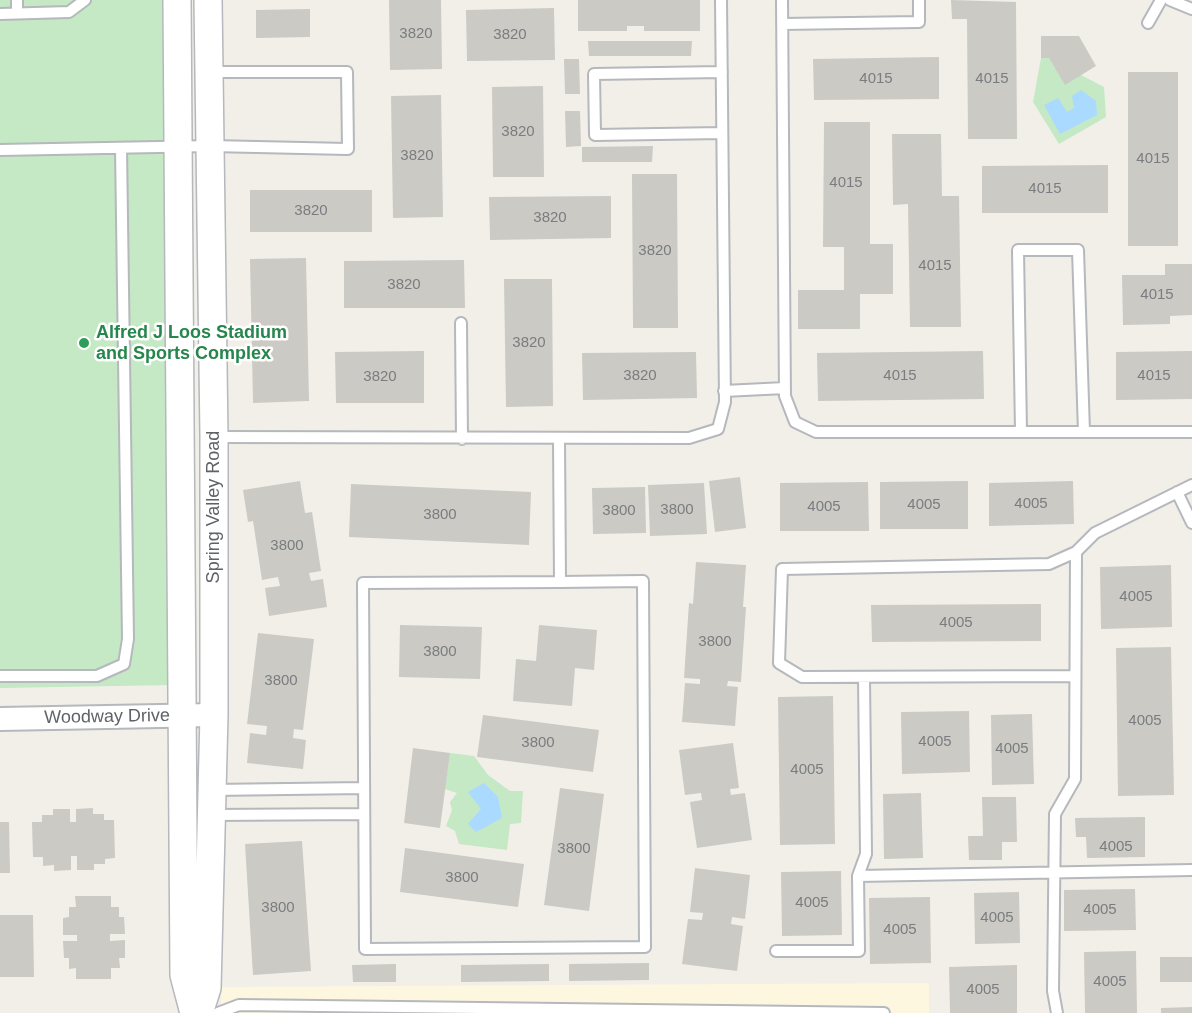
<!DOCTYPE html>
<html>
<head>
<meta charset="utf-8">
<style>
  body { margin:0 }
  canvas { display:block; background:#f1efe8 }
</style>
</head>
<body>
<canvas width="1192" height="1013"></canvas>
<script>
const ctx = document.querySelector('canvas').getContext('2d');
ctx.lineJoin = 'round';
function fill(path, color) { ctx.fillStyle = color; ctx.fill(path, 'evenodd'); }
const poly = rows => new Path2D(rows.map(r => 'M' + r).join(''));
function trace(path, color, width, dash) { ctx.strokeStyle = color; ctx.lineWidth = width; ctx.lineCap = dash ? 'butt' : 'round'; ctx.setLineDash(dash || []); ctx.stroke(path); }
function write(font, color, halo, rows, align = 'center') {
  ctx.font = font + ' Helvetica,sans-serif'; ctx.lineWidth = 5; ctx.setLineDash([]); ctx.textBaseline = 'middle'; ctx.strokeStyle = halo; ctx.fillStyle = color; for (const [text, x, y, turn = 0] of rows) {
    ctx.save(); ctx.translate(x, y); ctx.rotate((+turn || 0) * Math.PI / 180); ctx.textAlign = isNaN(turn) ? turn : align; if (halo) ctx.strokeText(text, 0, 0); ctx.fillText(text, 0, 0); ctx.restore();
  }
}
const commercial = poly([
  [929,983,929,1013,221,1013,221,987]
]);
const green = poly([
  [0,0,166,0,172,685,0,688],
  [1041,58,1049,58,1065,84,1081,75,1104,87,1106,117,1059,144,1033,102],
  [450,753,474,756,488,775,510,791,523,791,521,823,510,824,507,850,459,844,455,831,446,826,452,810,450,802,457,793,445,789]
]);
const water = poly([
  [1081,90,1096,101,1097,115,1060,134,1044,105,1058,98,1067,112,1074,108,1072,96],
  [484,783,498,797,502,818,476,832,468,824,481,809,468,792]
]);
const building = poly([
  [389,0,441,0,442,69,390,70],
  [578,0,700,0,700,31,644,31,644,26,627,26,627,31,578,31],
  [951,0,1016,2,1017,139,968,139,967,19,952,19],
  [554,8,555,60,467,61,466,10],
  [310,9,310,37,256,38,256,10],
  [1041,36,1079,36,1096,66,1065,85,1049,58,1041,58],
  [588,41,692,41,691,56,589,56],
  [939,57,939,99,814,100,813,59],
  [564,59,579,59,580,94,565,94],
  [1128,72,1178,72,1178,246,1128,246],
  [543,86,544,177,493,177,492,87],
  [441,95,443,217,393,218,391,96],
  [565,111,580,111,581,146,566,147],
  [824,122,870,122,870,244,893,244,893,294,860,294,860,329,798,329,798,290,844,290,844,247,823,247],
  [892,134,941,134,942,196,959,196,961,327,910,327,908,204,893,205],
  [653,146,652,162,582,162,582,147],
  [1108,165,1108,213,982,213,982,166],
  [632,174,677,174,678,328,633,328],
  [250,190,372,190,372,232,250,232],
  [611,196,611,238,490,240,489,197],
  [306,258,309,401,253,403,250,259],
  [464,260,465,308,344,308,344,261],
  [1165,264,1192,264,1192,315,1170,316,1170,324,1123,325,1122,275,1165,275],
  [504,279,552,279,553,406,506,407],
  [424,351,424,403,336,403,335,352],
  [983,351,984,399,818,401,817,353],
  [1192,351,1192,399,1116,400,1116,352],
  [696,352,697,398,583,400,582,353],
  [740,477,746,528,715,532,709,481],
  [300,481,305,513,312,512,321,571,309,573,311,581,323,579,327,607,269,616,265,588,280,586,278,577,262,580,253,521,248,522,243,490],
  [968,481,968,529,880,529,880,482],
  [1073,481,1074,524,989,526,989,483],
  [868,482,869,531,780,531,780,483],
  [704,483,707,534,650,536,648,485],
  [351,484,531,492,529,545,349,537],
  [645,487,646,533,593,534,592,488],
  [696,562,746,565,743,607,746,607,741,682,728,681,727,686,738,687,735,726,682,722,685,683,700,684,700,679,684,678,689,603,693,604],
  [1171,565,1172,627,1101,629,1100,567],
  [1041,604,1041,641,872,642,871,605],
  [400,625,482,627,480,679,399,677],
  [539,625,597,630,594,670,575,668,572,706,513,701,516,659,536,661],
  [258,633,314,639,303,730,294,729,293,738,306,740,303,769,247,763,250,733,266,735,267,726,247,724],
  [1171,647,1174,795,1118,796,1116,648],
  [833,696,835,844,780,845,778,697],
  [969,711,970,772,902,774,901,712],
  [1032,714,1034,784,992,785,991,715],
  [483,715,599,730,593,772,477,757],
  [733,743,739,788,730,789,731,795,745,793,752,840,697,848,690,802,702,800,701,793,685,795,679,750],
  [413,748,450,753,440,828,404,823],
  [560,788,604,794,589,911,544,905],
  [921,793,923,858,884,859,883,794],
  [982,797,1016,797,1017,842,1002,842,1002,860,969,860,968,836,983,836],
  [93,808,93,814,104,814,104,820,114,820,115,858,105,859,105,864,94,864,94,870,77,870,77,856,71,856,71,870,54,871,54,865,43,866,43,857,33,857,32,822,42,822,42,815,53,815,53,809,70,809,70,822,76,822,76,809],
  [1145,817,1145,857,1087,858,1086,837,1076,837,1075,818],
  [0,822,9,822,10,873,0,873],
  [302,841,311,971,253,975,245,844],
  [405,848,524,864,518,907,400,892],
  [695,868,750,875,745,919,732,917,731,924,743,926,737,971,682,964,688,919,702,920,703,913,690,912],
  [841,871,842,935,782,936,781,872],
  [1135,889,1136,930,1064,931,1064,890],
  [1019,892,1020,943,975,944,974,893],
  [75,896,111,896,111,907,119,907,119,917,124,917,125,934,110,934,110,941,125,940,125,958,119,958,120,968,111,968,111,979,76,979,76,968,69,969,69,958,64,958,63,941,77,941,77,935,63,935,63,918,69,917,69,907,76,907],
  [930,897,931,963,870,964,869,898],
  [0,915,33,915,34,977,0,977],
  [1136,951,1137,1013,1085,1013,1084,952],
  [1160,957,1192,957,1192,982,1160,982],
  [649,963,649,980,569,981,569,964],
  [396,964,396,982,353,982,352,965],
  [549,964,549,981,461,982,461,965],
  [1017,965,1017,1013,950,1013,949,967],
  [1192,1007,1192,1013,1161,1013,1161,1008]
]);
const service = poly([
  [17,0,17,13],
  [782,0,785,396,795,422,816,432,1192,432],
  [1170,0,1192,9],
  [0,14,69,12,85,0],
  [1148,23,1161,0],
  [782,24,919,22,919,0],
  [722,72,594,74,595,135,722,133],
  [0,150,211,146,348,149,347,72,210,72],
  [461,323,462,439],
  [724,391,785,388],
  [1021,432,1018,250,1078,250,1084,432],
  [214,437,689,438,718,429,725,402,721,0],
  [559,439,560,582,363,583,365,949,645,947,643,581,560,582],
  [1177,492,1192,523],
  [0,676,97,676,124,664,128,639,121,148],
  [1075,676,802,677,779,663,782,569,1049,564,1076,552,1095,533,1192,485],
  [212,790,364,788],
  [211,815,364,814],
  [858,876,866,854,864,678],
  [776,951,859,951,858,876,1192,870],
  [218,1013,239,1005,884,1013],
  [1057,1013,1053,991,1055,814,1075,779,1076,552]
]);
const minor = poly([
  [0,719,214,715]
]);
const tertiary = poly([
  [177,0,184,975,194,1013],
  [199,1013,207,988,214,715,214,437,208,0]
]);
const markers = [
  [84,343,6,"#2e9e5b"]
];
const numberNames = [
  ["3820",416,34],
  ["3820",510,35],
  ["4015",876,79],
  ["4015",992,79],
  ["3820",518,132],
  ["3820",417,156],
  ["4015",1153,159],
  ["4015",846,183],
  ["4015",1045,189],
  ["3820",311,211],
  ["3820",550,218],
  ["3820",655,251],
  ["4015",935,266],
  ["3820",404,285],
  ["4015",1157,295],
  ["3820",529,343],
  ["3820",640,376],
  ["4015",900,376],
  ["4015",1154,376],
  ["3820",380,377],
  ["4005",1031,504],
  ["4005",924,505],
  ["4005",824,507],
  ["3800",677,510],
  ["3800",619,511],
  ["3800",440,515],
  ["3800",287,546],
  ["4005",1136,597],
  ["4005",956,623],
  ["3800",715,642],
  ["3800",440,652],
  ["3800",281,681],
  ["4005",1145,721],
  ["4005",935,742],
  ["3800",538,743],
  ["4005",1012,749],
  ["4005",807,770],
  ["4005",1116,847],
  ["3800",574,849],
  ["3800",462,878],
  ["4005",812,903],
  ["3800",278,908],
  ["4005",1100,910],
  ["4005",997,918],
  ["4005",900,930],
  ["4005",1110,982],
  ["4005",983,990]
];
const leisureNames = [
  ["Alfred J Loos Stadium",96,333],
  ["and Sports Complex",96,354]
];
const streetNames = [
  ["Spring Valley Road",214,507,-90],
  ["Woodway Drive",107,717,-1]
];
fill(commercial, '#fef7e0');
fill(green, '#c5e8c5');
fill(water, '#aadaff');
fill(building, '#cccac5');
trace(service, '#b5b8bc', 14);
trace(minor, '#b5b8bc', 26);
trace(tertiary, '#b5b8bc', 30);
trace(service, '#fff', 10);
trace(minor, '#fff', 22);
trace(tertiary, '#fff', 27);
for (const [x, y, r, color] of markers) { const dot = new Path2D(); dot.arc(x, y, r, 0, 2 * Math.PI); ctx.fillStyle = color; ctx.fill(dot); trace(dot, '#fff', 2); }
write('15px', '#7a7d7f', null, numberNames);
write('bold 18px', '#27864d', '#fff', leisureNames, 'left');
write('18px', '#5f6368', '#fff', streetNames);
</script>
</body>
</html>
